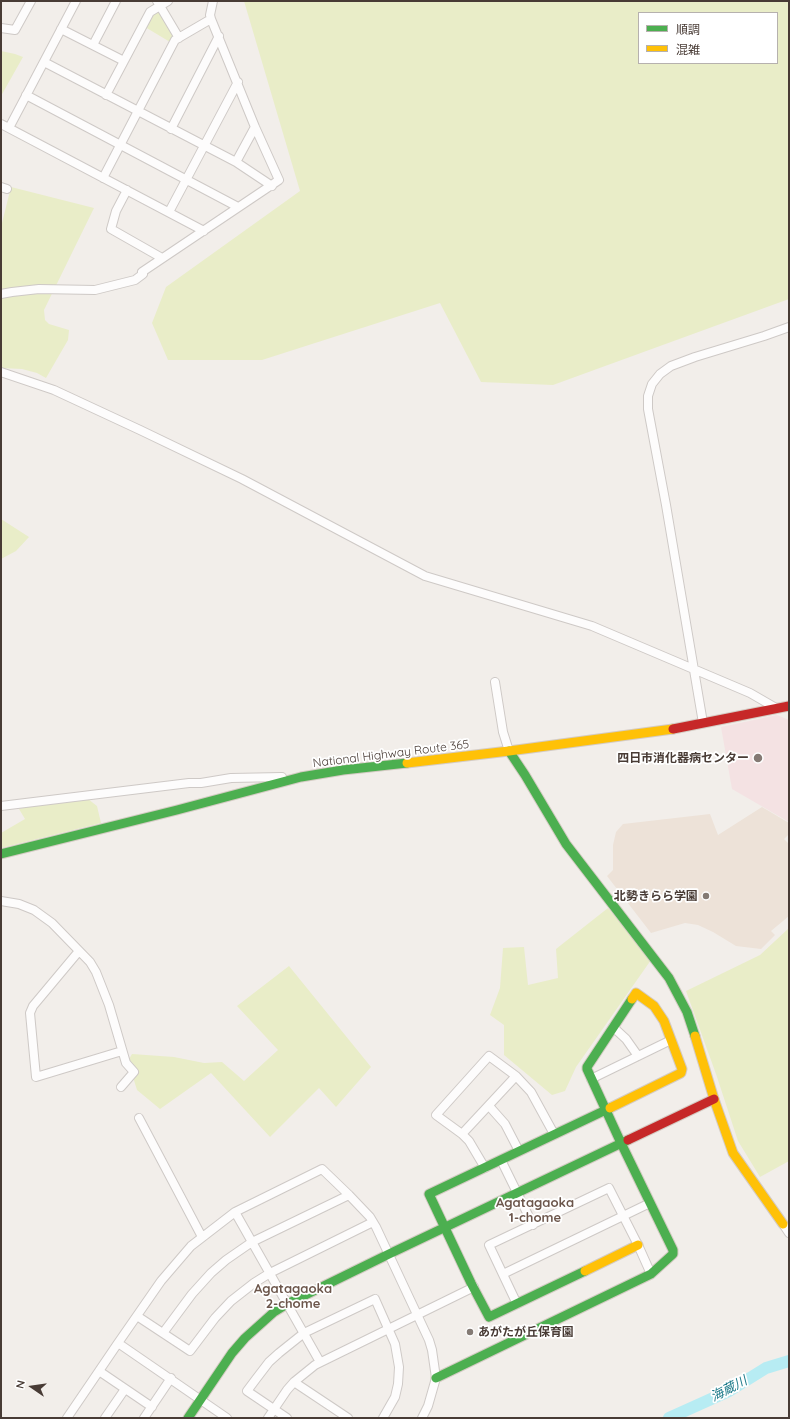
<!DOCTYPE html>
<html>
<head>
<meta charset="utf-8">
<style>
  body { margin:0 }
  #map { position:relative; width:790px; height:1419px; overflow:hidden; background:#f2eeea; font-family:Quicksand,"Noto Sans JP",sans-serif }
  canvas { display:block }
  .frame { position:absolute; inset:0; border:2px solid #483b35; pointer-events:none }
  .legend { position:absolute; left:638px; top:12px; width:140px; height:52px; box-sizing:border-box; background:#fff; border:1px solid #b6b1ae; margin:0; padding:5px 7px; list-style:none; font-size:12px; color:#483b35 }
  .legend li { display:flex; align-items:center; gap:8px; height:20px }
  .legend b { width:20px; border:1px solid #b6b1ae }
  .north { position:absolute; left:12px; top:1367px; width:40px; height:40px; -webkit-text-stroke:3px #fff; paint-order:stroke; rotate:283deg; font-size:11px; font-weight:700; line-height:16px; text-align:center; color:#483b35 }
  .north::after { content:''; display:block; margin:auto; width:14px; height:18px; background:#483b35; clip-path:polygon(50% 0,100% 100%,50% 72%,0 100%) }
</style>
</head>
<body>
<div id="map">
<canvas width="790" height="1419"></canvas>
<div class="frame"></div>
<ul class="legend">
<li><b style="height:5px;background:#4caf50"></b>順調</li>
<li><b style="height:5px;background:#ffc107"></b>混雑</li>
</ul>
<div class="north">N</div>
</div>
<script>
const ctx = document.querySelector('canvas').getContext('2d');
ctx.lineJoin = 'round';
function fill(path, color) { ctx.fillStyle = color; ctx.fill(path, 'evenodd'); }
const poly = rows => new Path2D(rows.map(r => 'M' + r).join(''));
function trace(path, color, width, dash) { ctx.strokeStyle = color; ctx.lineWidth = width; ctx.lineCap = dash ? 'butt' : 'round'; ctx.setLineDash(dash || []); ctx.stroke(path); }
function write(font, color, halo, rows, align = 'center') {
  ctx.font = font + ' Quicksand,"Noto Sans JP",sans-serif'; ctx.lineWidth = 3.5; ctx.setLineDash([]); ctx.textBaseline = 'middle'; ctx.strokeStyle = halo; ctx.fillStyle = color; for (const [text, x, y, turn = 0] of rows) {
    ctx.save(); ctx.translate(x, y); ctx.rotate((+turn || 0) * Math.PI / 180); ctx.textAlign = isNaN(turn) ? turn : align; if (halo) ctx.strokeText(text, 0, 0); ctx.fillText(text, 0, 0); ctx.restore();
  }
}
const education = poly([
  [762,807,789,823,789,834,784,839,789,844,789,916,771,931,775,935,761,949,736,946,713,932,698,925,685,923,651,933,607,876,613,870,613,845,616,832,623,824,710,814,718,835]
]);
const medical = poly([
  [777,715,789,720,789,822,732,789,721,727]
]);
const green = poly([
  [244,1,789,1,789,299,553,385,481,382,440,303,262,360,168,360,152,323,166,287,300,191],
  [639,13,777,13,777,63,639,63],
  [156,10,160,12,172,33,173,38,170,42,145,27,152,14],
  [1,51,15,54,23,57,1,96],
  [11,187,94,208,44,310,45,320,49,324,69,330,68,340,46,378,37,373,22,369,1,368,1,227],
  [1,519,29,537,16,551,1,559],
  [88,799,97,806,101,823,1,848,1,833,25,819,19,809,55,801],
  [608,908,651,960,576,1067,565,1091,552,1095,504,1055,504,1025,490,1015,500,988,503,948,524,947,528,985,558,978,556,949],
  [789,928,789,1161,760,1177,738,1141,716,1074,686,991,760,955],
  [289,966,371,1067,336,1107,319,1088,270,1137,211,1073,160,1109,137,1090,128,1061,132,1054,174,1057,204,1063,222,1062,244,1081,278,1050,237,1006]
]);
const river = poly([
  [669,1418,729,1391,766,1368,789,1361]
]);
const street = poly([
  [157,1,179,38],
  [1,28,15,30,31,1],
  [61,29,124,61],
  [93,45,116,1],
  [44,62,236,162,272,186],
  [26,95,238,207],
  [106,95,150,12,168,1],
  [1,124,204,231],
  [9,128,76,1],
  [171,129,219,36],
  [236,162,255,127],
  [103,178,175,40,211,19],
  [1,187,7,189],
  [127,190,116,211,111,229,162,258],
  [169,212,238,82],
  [1,294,12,292,39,289,95,290,135,280,143,274,142,272,279,180,255,127,211,19,210,15,213,1],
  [1,372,54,390,140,430,242,479,425,576,592,626,750,693,776,708],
  [495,682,503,732,509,751],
  [703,723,666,505,648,409,648,396,652,384,660,374,671,366,695,357,764,336,789,327],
  [1,806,189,783,201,783,231,778,282,777],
  [1,901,19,904,34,910,52,923,90,962,96,972,109,1005,126,1063,134,1072,121,1087],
  [79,951,33,1006,30,1013,36,1077,122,1051],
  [613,1027,626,1039,638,1056],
  [591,1079,671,1040],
  [489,1106,505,1124,519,1151],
  [139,1118,202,1237],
  [462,1134,516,1076],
  [501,1160,533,1225],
  [485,1168,469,1141,462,1134,436,1115,489,1056,516,1076,531,1092,554,1134],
  [235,1212,320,1362],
  [783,1224,789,1233],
  [503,1274,650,1203],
  [517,1304,489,1245,609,1188,638,1245,651,1274],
  [137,1316,190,1351,215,1318,231,1301,254,1283,270,1273,373,1222],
  [163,1333,192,1294,211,1273,226,1260,252,1242,349,1195],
  [99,1371,118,1343],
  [294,1382,348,1418],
  [67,1418,99,1371,152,1407],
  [105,1418,125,1389],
  [144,1418,171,1378],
  [227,1418,118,1343,161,1281,191,1246,235,1212,322,1169,349,1195,370,1217,376,1227,429,1340,432,1350,436,1378,428,1406,422,1418],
  [268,1418,287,1390,294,1382,315,1365,474,1287],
  [287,1418,247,1391,256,1379,269,1362,279,1353,304,1333,375,1299,395,1344,399,1367,398,1384,395,1397,383,1418]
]);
const fast = poly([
  [509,751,525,775,566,844,669,978,687,1012,695,1036],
  [1,854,177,810,301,777,343,770,407,763],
  [585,1271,489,1317,471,1283,429,1194,610,1108],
  [436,1378,651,1274,673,1254,673,1250,621,1143,587,1069,587,1067,632,999],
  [188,1418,232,1353,245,1338,274,1312,287,1304,389,1254,628,1140]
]);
const slow = poly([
  [407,763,509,751,673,729],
  [695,1036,714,1099,733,1153,783,1224],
  [610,1108,681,1073,682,1069,664,1021,654,1006,636,993,632,999],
  [585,1271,638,1245]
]);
const jam = poly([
  [673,729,789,706],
  [628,1140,714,1099]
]);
const markers = [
  [758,758,5,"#847a74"],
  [706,896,4,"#847a74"],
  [470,1332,4,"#847a74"]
];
const streetNames = [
  ["National Highway Route 365",391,754,-7]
];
const poiNames = [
  ["四日市消化器病センター",749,758],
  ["北勢きらら学園",698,896],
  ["あがたが丘保育園",478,1332,"left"]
];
const neighbourhoodNames = [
  ["Agatagaoka",535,1203],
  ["1-chome",535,1218],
  ["Agatagaoka",293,1289],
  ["2-chome",293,1304]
];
const waterNames = [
  ["海蔵川",729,1389,-28]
];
fill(education, '#ede2d8');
fill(medical, '#f4e2e3');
fill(green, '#e9edc8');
trace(river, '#b7ecf3', 12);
trace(street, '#cec9c6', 10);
trace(fast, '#d4cbc3', 11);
trace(slow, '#d4cbc3', 11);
trace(jam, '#d4cbc3', 11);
trace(street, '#fdfcfc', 8);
trace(fast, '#4caf50', 9);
trace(slow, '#ffc107', 9);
trace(jam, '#c62828', 9);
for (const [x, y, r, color] of markers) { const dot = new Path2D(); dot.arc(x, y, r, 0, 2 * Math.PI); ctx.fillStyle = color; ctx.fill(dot); trace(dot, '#fff', 1.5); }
write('12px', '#483b35', '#fff', streetNames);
write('bold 12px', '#483b35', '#fff', poiNames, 'right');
write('bold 13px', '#6c564b', '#fff', neighbourhoodNames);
write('italic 13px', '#1e7b8a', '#fff', waterNames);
</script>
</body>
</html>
